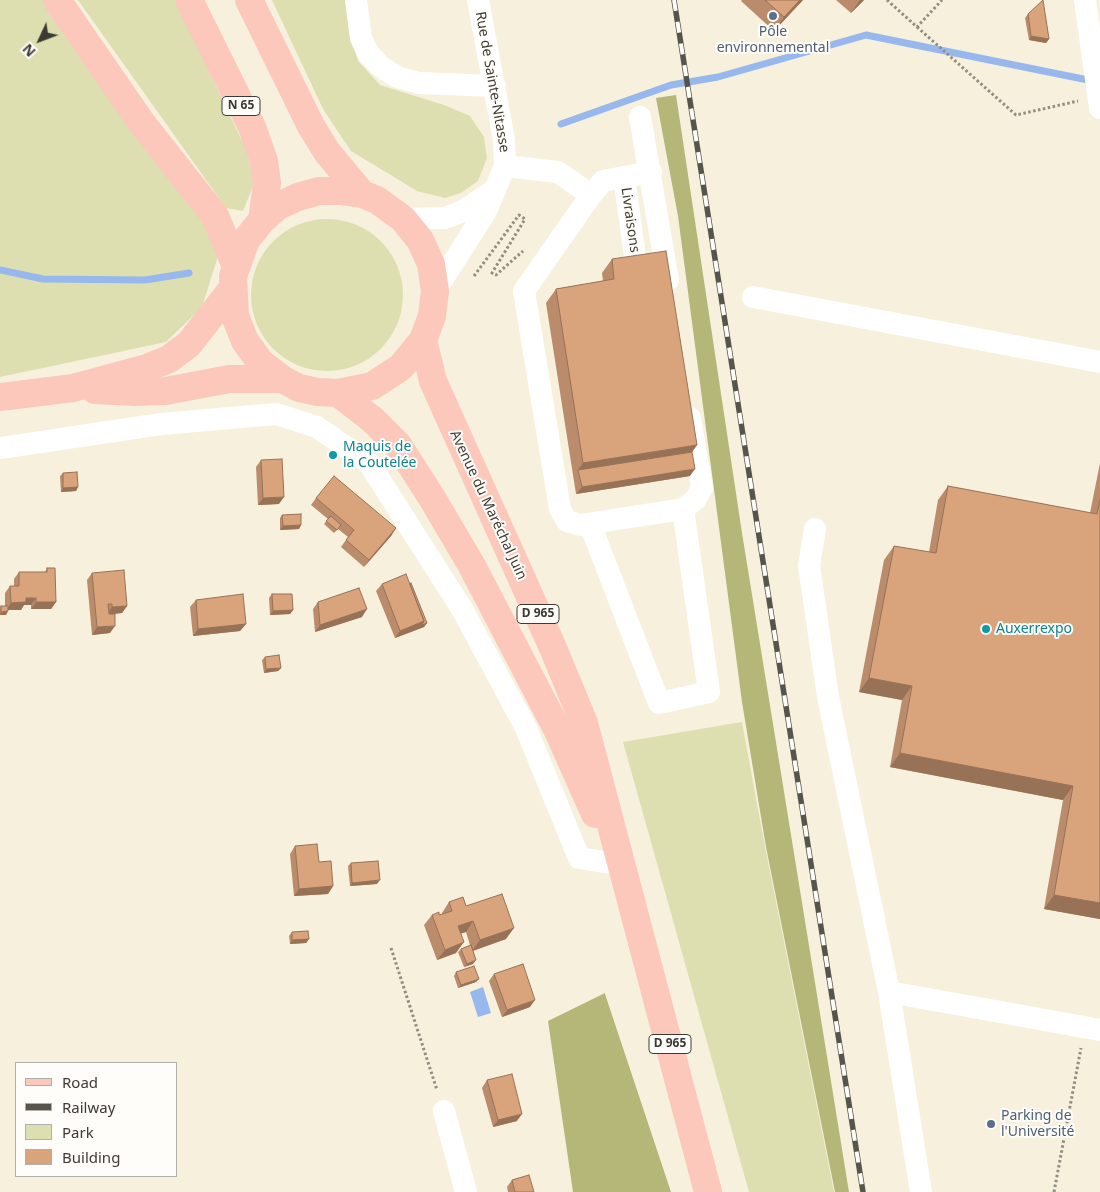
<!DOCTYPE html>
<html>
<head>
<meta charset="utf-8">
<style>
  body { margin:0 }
  #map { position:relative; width:1100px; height:1192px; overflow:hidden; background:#f6f0dd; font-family:"Noto Sans",sans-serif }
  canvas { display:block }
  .legend { position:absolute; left:15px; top:1062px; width:162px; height:115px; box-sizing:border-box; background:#fefdf9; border:1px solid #b1afaa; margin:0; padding:6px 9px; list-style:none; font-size:15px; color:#3d3a33 }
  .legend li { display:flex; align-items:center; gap:10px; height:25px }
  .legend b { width:25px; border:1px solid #b1afaa }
  .north { position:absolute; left:15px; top:15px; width:50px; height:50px; -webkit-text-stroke:4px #fefdf9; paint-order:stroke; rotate:227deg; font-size:14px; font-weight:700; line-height:20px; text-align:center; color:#3d3a33 }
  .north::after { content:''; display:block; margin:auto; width:18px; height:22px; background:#3d3a33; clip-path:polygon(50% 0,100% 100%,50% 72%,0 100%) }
</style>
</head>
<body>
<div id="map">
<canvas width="1100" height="1192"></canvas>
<ul class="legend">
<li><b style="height:6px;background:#fbc8bb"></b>Road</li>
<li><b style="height:6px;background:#57544b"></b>Railway</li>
<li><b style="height:14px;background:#dddfb1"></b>Park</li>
<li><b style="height:14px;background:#d9a37c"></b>Building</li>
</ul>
<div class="north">N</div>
</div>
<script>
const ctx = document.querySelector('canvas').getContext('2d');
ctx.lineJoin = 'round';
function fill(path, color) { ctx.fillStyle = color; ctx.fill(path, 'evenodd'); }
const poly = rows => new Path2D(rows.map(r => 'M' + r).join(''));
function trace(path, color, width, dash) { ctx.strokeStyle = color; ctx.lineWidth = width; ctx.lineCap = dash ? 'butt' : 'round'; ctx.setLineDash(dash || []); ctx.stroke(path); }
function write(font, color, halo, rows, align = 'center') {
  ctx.font = font + ' "Noto Sans",sans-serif'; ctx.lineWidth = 4; ctx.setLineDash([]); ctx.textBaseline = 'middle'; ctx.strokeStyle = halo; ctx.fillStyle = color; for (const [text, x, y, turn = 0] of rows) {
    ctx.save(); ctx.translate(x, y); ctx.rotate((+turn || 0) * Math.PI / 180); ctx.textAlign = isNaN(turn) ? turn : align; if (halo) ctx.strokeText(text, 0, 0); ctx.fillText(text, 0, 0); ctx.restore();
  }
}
const green = poly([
  [0,0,44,0,207,227,219,253,202,307,166,342,0,377],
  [78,0,175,0,245,147,255,181,243,211,226,208],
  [272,0,347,0,348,25,358,61,380,85,444,105,470,116,484,137,487,158,478,181,461,193,445,198,417,191,351,151,323,109],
  '251 295a76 76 0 1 1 152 0a76 76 0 1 1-152 0Z',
  [742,722,765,847,834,1192,749,1192,623,742]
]);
const forest = poly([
  [676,95,742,533,849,1192,835,1192,766,847,742,702,678,216,656,98],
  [605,993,605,994,671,1192,573,1192,548,1021]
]);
const water = poly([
  [483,987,491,1013,478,1017,470,992]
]);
const stream = poly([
  [561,124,671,85,718,77,866,35,1093,81],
  [0,270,43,279,145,280,189,273]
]);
const path = poly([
  [887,0,917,27,942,0],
  [917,27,1016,115,1078,101],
  [474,276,519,215,525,219,492,273,496,275,523,251],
  [391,948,437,1090],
  [1054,1192,1081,1048]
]);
const minor = poly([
  [356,0,361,38,368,53,380,66,397,77,419,83,495,86],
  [1085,0,1100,108],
  [640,117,668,280],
  [505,166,558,172,591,195],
  [651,172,603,181,591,195,524,291,560,509,567,521,580,525,683,509,695,500,702,488,690,418],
  [624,177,636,264],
  [403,219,445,218,463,211,492,192],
  [435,291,486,211,505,166,504,140,478,0],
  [753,297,1100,362],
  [0,448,161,424,276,414,317,427,369,463,462,609,526,728,579,858,617,864],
  [590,524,659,703,709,692,683,509],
  [815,529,809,565,828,697,889,992,921,1192],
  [889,992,1100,1030],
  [444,1111,466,1192]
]);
const major = poly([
  [57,0,141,122,215,216,235,264],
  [189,0,252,127,264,161,267,183,262,220,246,240,233,276,235,316,245,341,261,363,282,379,299,388,318,392,338,393,372,386,401,367,423,340,432,316,435,291,431,264,420,240,403,219,377,200,362,194,340,191,319,191,298,197,278,206,262,220],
  [249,0,311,126,327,152,362,194],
  [423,340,433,381,553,648,584,723,708,1192],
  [95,390,135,392,166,391,229,379,282,379],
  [338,393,373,420,398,445,432,498,472,566,558,731,595,814],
  [0,397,73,388,147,368,169,359,189,344,232,289]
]);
const rail = poly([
  [674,0,863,1192]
]);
const wall = poly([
  [742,0,803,0,774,31,741,1],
  [836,0,864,0,851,13],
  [1028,14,1049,39,1046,43,1029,40,1025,18],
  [612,259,697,445,692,452,690,476,576,494,546,303,556,289,603,281,602,273],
  [261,460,279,504,258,505,256,467],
  [1100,463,1100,919,1044,909,1063,800,890,767,902,700,859,692,884,560,894,546,929,552,938,500,948,486,1090,513],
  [63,473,78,487,76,491,61,492,60,476],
  [316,498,396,528,391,536,364,567,341,547,348,537,338,529,334,533,324,524,328,519,311,505],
  [282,515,301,525,299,529,280,530,280,518],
  [47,568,56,602,51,609,31,609,31,605,24,605,21,610,8,610,6,615,0,615,0,607,1,606,5,606,5,593,10,586,14,586,14,579,19,572,45,572],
  [92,573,127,606,122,613,115,614,110,633,92,635,87,580],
  [382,584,427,623,424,627,395,638,376,591],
  [272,594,293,610,290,614,270,615,269,598],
  [196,600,246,624,240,631,193,636,190,607],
  [318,602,362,617,315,632,313,609],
  [265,657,281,668,278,671,264,673,262,660],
  [295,846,319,862,333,886,328,894,294,896,290,854],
  [351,863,377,884,350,886,348,866],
  [449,902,466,906,506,939,473,951,473,964,464,967,458,952,461,949,470,945,466,932,461,933,456,953,437,960,424,925,432,915,439,915,442,914,442,913],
  [292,932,309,939,306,943,290,944,289,936],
  [456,972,476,982,458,988,454,976],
  [494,974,530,1007,502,1017,489,981],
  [487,1080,517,1121,493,1127,482,1088],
  [512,1180,534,1192,508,1192,507,1187]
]);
const shadedWall = poly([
  [800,0,803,0,774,31,784,17],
  [860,0,864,0,851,13],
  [1031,36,1049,39,1046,43,1029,40],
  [697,445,687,459,578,470,573,477,583,463],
  [695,469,690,476,576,494,582,487],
  [78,487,76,491,61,492,63,488],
  [284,497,279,504,258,505,263,498],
  [301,525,299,529,280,530,283,526],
  [396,528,391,536,364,567,369,560],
  [26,598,36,598,31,605,24,605,21,610,6,610,11,603],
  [36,602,56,602,51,609,31,609],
  [127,606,122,613,107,614,112,607],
  [367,609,362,617,315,632,320,625],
  [293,610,290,614,270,615,273,611],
  [8,611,6,615,0,615,1,612],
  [424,621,427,623,424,627,395,638,400,631],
  [246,624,240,631,193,636,198,629],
  [115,626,110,633,92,635,97,627],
  [281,668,278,671,264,673,266,669],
  [869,678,912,686,902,700,859,692],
  [900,753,1073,786,1063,800,890,767],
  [380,880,377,884,350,886,352,883],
  [333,886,328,894,294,896,299,889],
  [1054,895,1100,903,1100,919,1044,909],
  [473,921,466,932,451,937,458,926],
  [514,928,506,939,472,951,480,940],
  [309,939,306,943,290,944,292,940],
  [464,942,456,953,437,960,445,950],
  [476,960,473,964,464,967,467,964],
  [479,979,476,982,458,988,461,985],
  [535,1000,530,1007,502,1017,507,1010],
  [522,1114,517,1121,493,1127,498,1120]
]);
const building = poly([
  [765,0,800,0,784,17,765,0],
  [1043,0,1049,39,1031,36,1028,14,1043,0],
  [666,251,697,445,583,463,556,289,614,279,612,259,666,251],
  [692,452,695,469,582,487,578,470,692,452],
  [282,459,284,497,263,498,261,460,282,459],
  [77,472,78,487,63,488,63,473,77,472],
  [334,476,396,528,369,560,346,540,354,530,316,498,334,476],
  [948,486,1097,514,1100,499,1100,903,1054,895,1073,786,900,753,912,686,869,678,894,546,936,553,948,486],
  [301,514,301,525,283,526,282,515,301,514],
  [331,516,341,525,337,530,326,521,331,516],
  [47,568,55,568,56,602,36,602,36,598,26,598,26,602,11,603,10,586,19,586,19,572,47,572,47,568],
  [124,570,127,606,112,607,112,604,108,604,109,614,115,614,115,626,97,627,92,573,124,570],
  [406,574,424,621,400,631,382,584,406,574],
  [411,583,427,623,422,625,424,621,410,584,411,583],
  [359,588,367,609,320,625,318,602,359,588],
  [243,594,246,624,198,629,196,600,243,594],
  [272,594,292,594,293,610,273,611,272,594],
  [1,606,8,606,8,611,1,612,1,606],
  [279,655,281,668,266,669,265,657,279,655],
  [317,844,319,862,331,861,333,886,299,889,295,846,317,844],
  [378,861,380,880,352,883,351,863,378,861],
  [502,894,514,928,480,940,473,921,458,926,464,942,445,950,432,915,439,912,439,915,452,911,449,902,463,897,466,906,502,894],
  [308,931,309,939,292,940,292,932,308,931],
  [471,945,476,960,467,964,461,949,471,945],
  [523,964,535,1000,507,1010,494,974,523,964],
  [474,966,479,979,461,985,456,972,474,966],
  [512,1074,522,1114,498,1120,487,1080,512,1074],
  [529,1175,534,1192,515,1192,512,1180,529,1175]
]);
const markers = [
  [773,16,5,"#5c6f8a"],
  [333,455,5,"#0f9aa8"],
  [986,629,5,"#0f9aa8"],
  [991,1124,5,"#5c6f8a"]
];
const shields = [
  [241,106,38],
  [538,614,42],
  [670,1044,42]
];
const shieldNames = [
  ["N 65",241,106],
  ["D 965",538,614],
  ["D 965",670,1044]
];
const serviceNames = [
  ["Pôle",773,32],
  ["environnemental",773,48],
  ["Parking de",1001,1116,"left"],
  ["l'Université",1001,1132,"left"]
];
const streetNames = [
  ["Rue de Sainte-Nitasse",492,82,80],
  ["Livraisons",630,220,82],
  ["Avenue du Maréchal Juin",488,505,65]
];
const cultureNames = [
  ["Maquis de",343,447],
  ["la Coutelée",343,463],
  ["Auxerrexpo",996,629]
];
fill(green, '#dddfb1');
fill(forest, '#b5b778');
fill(water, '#97b8ec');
trace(stream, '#97b8ec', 7);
trace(path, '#918d80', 3, [2.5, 2.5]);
trace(minor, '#fff', 22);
trace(major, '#fbc8bb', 28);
trace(rail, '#57544b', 5.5);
trace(rail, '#fefdf9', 4, [11]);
fill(wall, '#bb8c6b');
fill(shadedWall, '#987257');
fill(building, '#d9a37c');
trace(building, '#987257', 1);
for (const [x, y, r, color] of markers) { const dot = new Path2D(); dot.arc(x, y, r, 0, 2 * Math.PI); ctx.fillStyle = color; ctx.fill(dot); trace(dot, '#fefdf9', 2); }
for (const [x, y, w] of shields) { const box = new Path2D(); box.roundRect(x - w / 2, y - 9.5, w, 19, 4); ctx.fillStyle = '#fefdf9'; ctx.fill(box); trace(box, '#3d3a33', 1); }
write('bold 12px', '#3d3a33', null, shieldNames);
write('14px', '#4e5e75', '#fefdf9', serviceNames);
write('14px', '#3d3a33', '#fefdf9', streetNames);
write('14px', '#0d838f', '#fefdf9', cultureNames, 'left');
</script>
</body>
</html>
